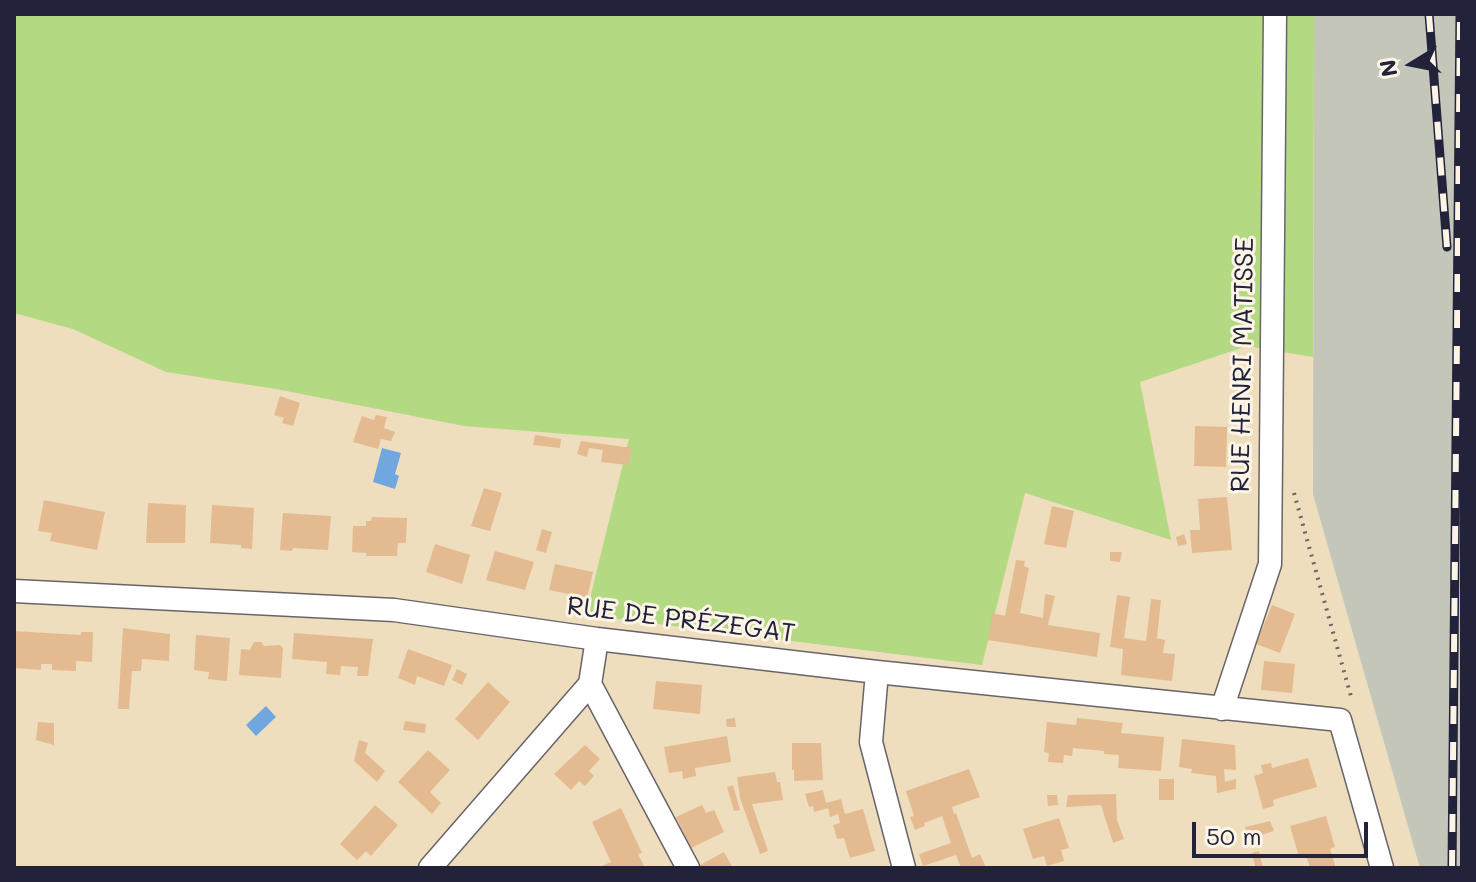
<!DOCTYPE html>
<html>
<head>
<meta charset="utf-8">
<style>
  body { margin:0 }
  #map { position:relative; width:1476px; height:882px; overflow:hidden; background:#eedebd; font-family:Mali,sans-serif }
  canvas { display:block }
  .frame { position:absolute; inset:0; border:16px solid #22223b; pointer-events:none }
  .north { position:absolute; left:1372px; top:24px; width:80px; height:80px; -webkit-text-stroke:6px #fcf5e5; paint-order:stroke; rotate:260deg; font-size:22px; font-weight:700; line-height:32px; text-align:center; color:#22223b }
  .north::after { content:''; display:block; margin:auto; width:28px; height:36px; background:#22223b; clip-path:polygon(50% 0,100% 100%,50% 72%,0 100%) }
  .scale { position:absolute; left:1192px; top:822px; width:176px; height:36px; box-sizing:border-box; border:4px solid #22223b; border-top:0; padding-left:10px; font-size:24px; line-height:28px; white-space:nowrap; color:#22223b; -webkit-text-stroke:6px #fcf5e5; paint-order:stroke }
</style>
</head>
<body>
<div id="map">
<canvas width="1476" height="882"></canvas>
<div class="frame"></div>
<div class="north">N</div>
<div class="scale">50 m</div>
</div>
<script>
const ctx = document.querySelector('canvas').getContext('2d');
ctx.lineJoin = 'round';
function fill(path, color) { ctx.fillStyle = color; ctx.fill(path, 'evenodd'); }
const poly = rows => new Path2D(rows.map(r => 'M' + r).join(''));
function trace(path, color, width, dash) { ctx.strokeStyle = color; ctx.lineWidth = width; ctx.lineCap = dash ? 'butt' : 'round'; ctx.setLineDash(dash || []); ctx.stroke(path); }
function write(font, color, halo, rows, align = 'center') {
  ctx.font = font + ' Mali,sans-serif'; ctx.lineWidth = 6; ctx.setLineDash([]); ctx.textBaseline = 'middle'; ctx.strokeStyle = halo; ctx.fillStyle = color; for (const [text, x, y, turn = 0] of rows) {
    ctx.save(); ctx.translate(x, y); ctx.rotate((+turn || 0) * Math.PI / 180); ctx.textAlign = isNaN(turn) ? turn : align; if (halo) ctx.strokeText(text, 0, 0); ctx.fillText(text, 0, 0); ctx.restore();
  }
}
const industrial = poly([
  [1314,14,1462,14,1462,868,1420,868,1313,494]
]);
const green = poly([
  [14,14,1314,14,1313,357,1247,346,1140,382,1171,540,1025,493,982,665,586,615,629,439,464,426,276,389,166,372,73,329,14,313]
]);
const water = poly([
  [382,448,401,453,395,474,399,476,395,489,373,482],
  [266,706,276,717,256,736,246,725]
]);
const building = poly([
  [280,396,300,403,293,426,282,423,284,418,274,415],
  [376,415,387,417,384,428,395,432,391,441,381,439,378,449,353,442,362,416,374,420],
  [1195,426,1227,427,1226,467,1194,466],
  [535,435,561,439,560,448,533,445],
  [581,441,632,448,628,465,601,462,603,450,589,448,587,457,577,454],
  [484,488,502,493,490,531,471,526],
  [1227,497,1232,550,1192,553,1190,530,1200,530,1198,499],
  [44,500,105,512,97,550,50,541,52,533,38,531],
  [148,503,186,505,185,543,146,543],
  [212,505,254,508,252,549,241,548,241,545,210,543],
  [1052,506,1074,511,1066,548,1044,544],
  [283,513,331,516,328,550,293,548,292,551,280,550],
  [372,517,407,518,406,543,398,543,397,556,366,556,366,553,352,552,353,526,366,526,366,521,371,521],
  [542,529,552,532,546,553,536,550],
  [1184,534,1187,544,1178,546,1176,537],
  [435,544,470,555,462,584,426,572],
  [495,551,534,562,525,590,486,580],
  [1110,552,1122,552,1120,562,1110,561],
  [1016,560,1025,561,1024,566,1029,568,1020,613,1043,618,1045,594,1055,596,1048,625,1100,633,1097,657,988,640,992,613,1005,616],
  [555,564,593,572,587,598,549,590],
  [1117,595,1130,597,1124,638,1146,641,1151,599,1161,600,1157,638,1165,640,1163,653,1175,654,1172,681,1121,675,1123,649,1110,647],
  [1272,605,1295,614,1280,653,1256,644],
  [123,628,170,634,169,661,142,659,141,671,132,671,129,709,118,709],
  [14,631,81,635,81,632,93,632,92,662,76,661,76,671,52,670,52,664,41,664,41,670,14,668],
  [294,633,373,639,368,676,357,676,358,667,341,666,340,675,326,674,327,662,292,659],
  [196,635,230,638,227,681,208,679,209,672,194,670],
  [254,642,261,642,264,646,280,645,283,648,281,678,239,675,241,649,250,650],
  [408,649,452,665,444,686,417,676,415,685,398,678],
  [1264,661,1295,664,1292,693,1261,690],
  [457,669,467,674,462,685,452,680],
  [656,681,702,685,700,714,653,709],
  [488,682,510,702,478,740,455,719],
  [735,718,736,727,727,727,726,719],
  [1077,718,1123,723,1121,733,1164,737,1161,771,1118,768,1119,755,1104,754,1104,751,1073,748,1072,756,1064,755,1063,763,1048,762,1049,753,1044,752,1047,722,1076,725],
  [405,721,426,724,425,733,403,730],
  [38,722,54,723,54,745,36,740],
  [727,736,731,762,695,768,696,776,683,779,682,771,669,773,664,747],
  [1182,739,1235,745,1236,770,1224,769,1225,782,1236,779,1236,789,1217,793,1216,776,1191,773,1192,769,1179,767],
  [359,740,368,743,365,753,385,771,377,782,354,761],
  [792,743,821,743,823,780,794,781,794,770,792,770],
  [585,745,600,759,589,771,594,776,585,786,579,781,571,790,554,774],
  [428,750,450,770,430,792,441,803,432,814,398,782],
  [1308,758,1317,787,1273,800,1274,806,1263,809,1254,776,1263,773,1261,765,1271,763,1272,768],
  [969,769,980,797,952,807,954,814,956,813,972,858,980,854,986,868,961,868,956,855,923,866,919,854,951,843,942,816,924,823,925,826,915,830,910,817,914,816,906,791],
  [775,772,777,782,780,782,783,800,752,804,768,851,760,854,740,798,737,777],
  [1159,779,1174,779,1174,800,1159,800],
  [733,785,740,810,734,811,727,787],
  [823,790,826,803,841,799,845,814,863,809,875,851,850,858,844,838,837,839,833,825,840,823,838,814,830,817,828,808,814,812,813,806,809,807,805,794],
  [1116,794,1117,820,1124,839,1113,843,1101,805,1066,807,1068,795],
  [1047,795,1057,795,1058,805,1048,806],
  [375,805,398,825,371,856,366,851,357,860,340,844],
  [702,805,706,813,714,810,724,832,691,848,676,817],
  [621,808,642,853,638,854,645,868,597,868,611,862,592,822],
  [1326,816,1335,847,1330,849,1336,868,1310,868,1306,855,1299,857,1290,826],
  [1059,818,1069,848,1061,850,1064,861,1047,866,1044,856,1033,859,1023,829],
  [1270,821,1274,831,1249,839,1245,827],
  [1259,851,1263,868,1256,868,1254,861,1252,853],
  [724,852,733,868,702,868,700,865]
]);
const path = poly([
  [1294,493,1352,700]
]);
const minor = poly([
  [14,591,394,610,597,639,877,672,1340,720,1382,868],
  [877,672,871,742,904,868],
  [590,684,688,868],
  [1222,709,1270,564,1275,14],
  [430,868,590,684,597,639]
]);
const rail = poly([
  [1429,14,1447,247],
  [1452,868,1460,14]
]);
const streetNames = [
  ["RUE HENRI MATISSE",1243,365,-89],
  ["RUE DE PRÉZEGAT",681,620,7]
];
fill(industrial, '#c3c6b9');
fill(green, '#b3d982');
fill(water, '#6fa7de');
fill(building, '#e4bb90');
trace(minor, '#696468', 25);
trace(path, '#696468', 4, [2, 6]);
trace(minor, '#fff', 22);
trace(rail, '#22223b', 9);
trace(rail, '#fcf5e5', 6, [18]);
write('26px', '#22223b', '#fcf5e5', streetNames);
</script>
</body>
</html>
